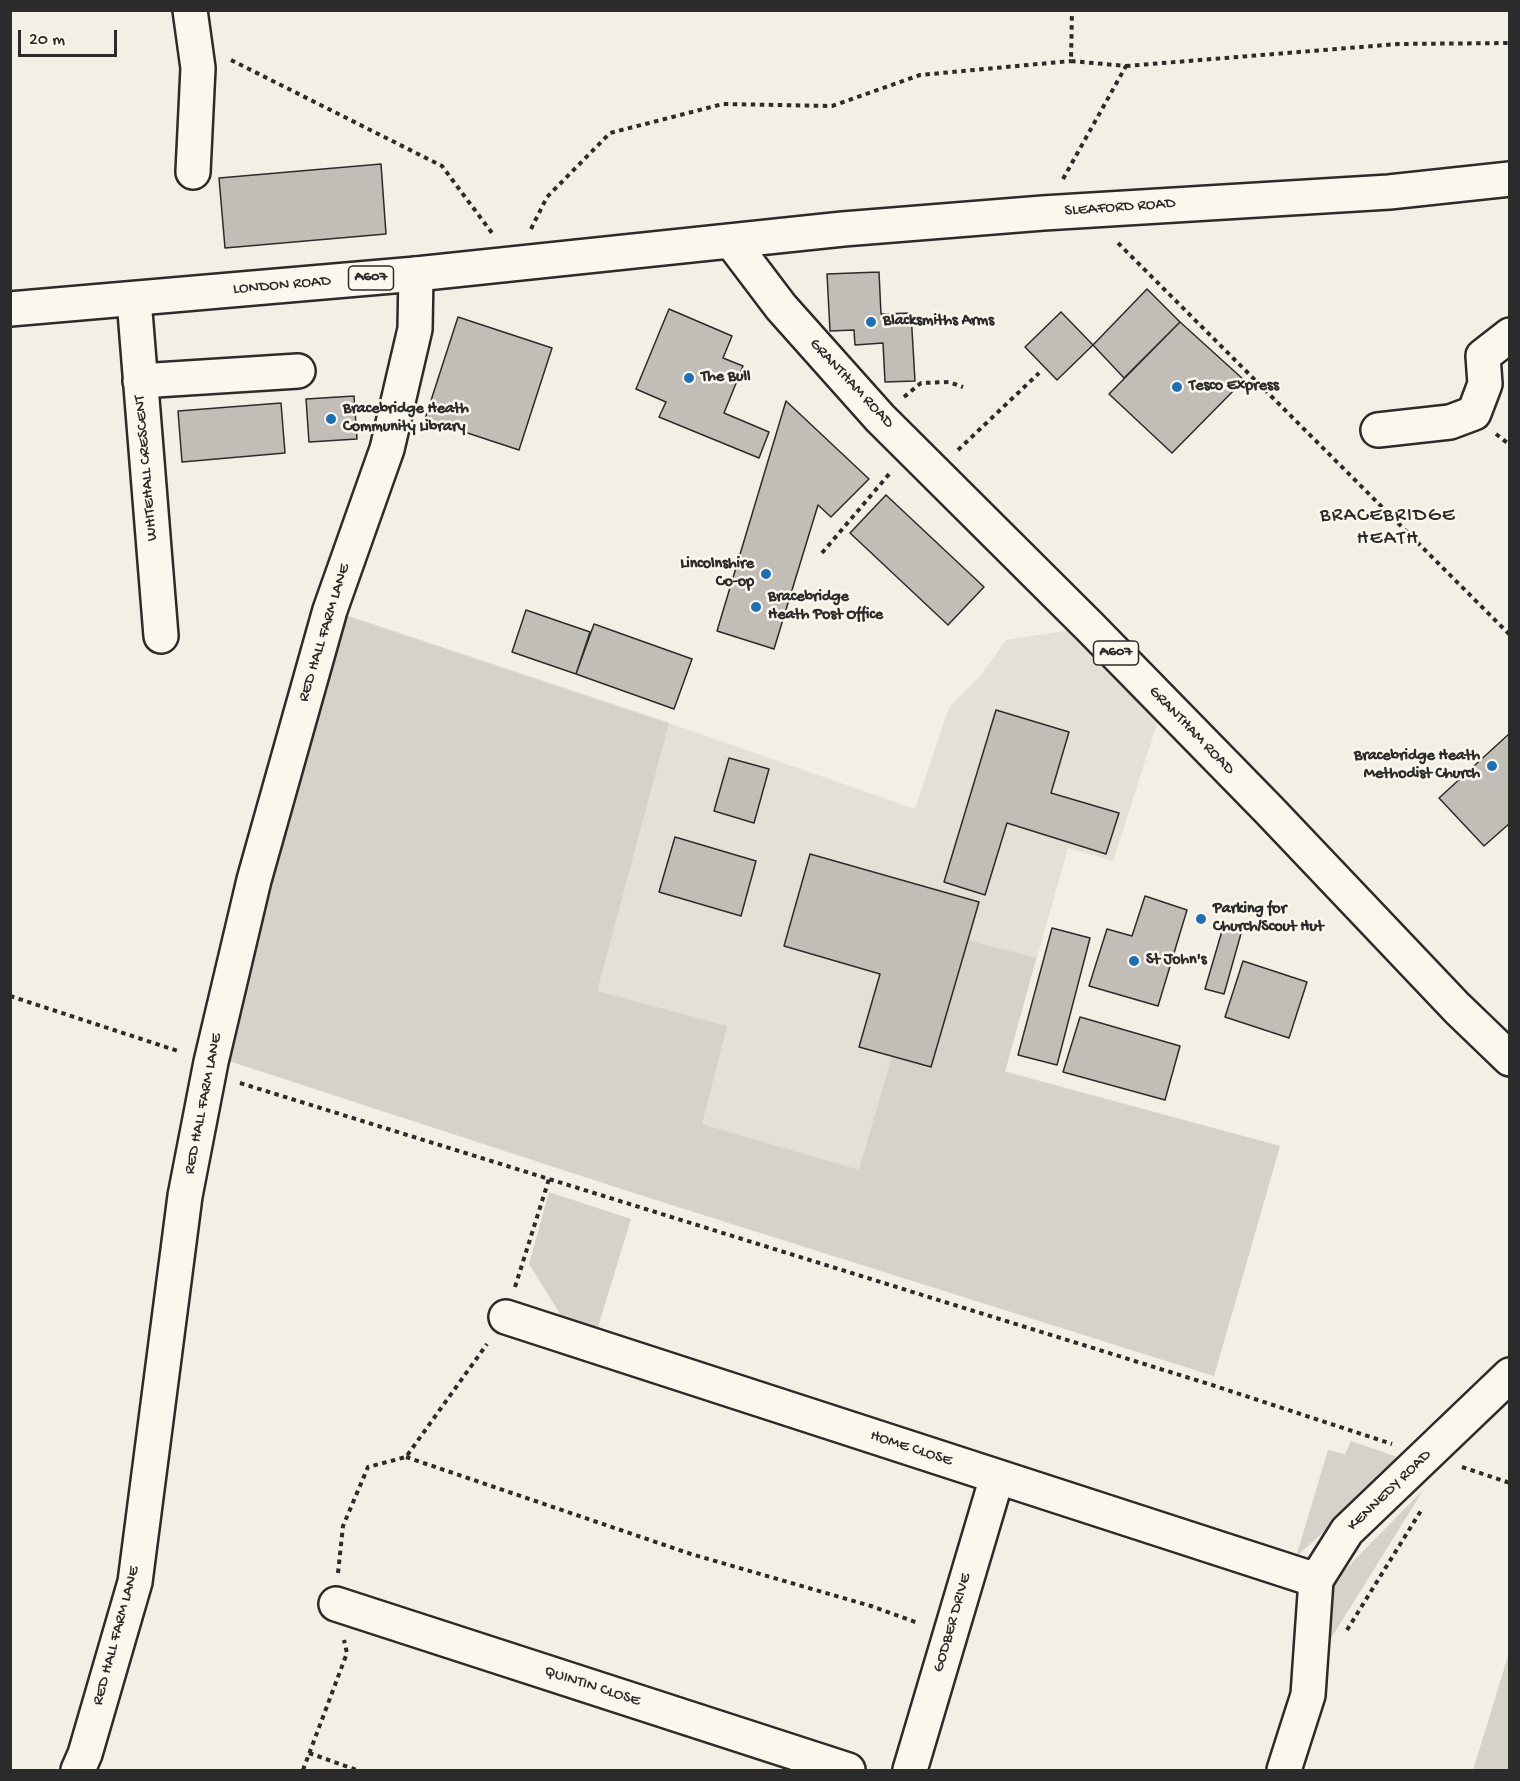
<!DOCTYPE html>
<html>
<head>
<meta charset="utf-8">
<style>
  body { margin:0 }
  #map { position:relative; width:1520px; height:1781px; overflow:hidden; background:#f3efe4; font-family:"Gochi Hand",sans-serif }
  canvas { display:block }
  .frame { position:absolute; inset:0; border:12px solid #2b2b2b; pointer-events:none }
  .scale { position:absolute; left:18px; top:30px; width:99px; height:27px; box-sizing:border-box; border:3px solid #2b2b2b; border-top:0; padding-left:8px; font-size:18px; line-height:21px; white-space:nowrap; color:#2b2b2b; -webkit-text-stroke:4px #fbf7ec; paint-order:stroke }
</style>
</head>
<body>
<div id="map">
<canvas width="1520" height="1781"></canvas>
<div class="frame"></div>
<div class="scale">20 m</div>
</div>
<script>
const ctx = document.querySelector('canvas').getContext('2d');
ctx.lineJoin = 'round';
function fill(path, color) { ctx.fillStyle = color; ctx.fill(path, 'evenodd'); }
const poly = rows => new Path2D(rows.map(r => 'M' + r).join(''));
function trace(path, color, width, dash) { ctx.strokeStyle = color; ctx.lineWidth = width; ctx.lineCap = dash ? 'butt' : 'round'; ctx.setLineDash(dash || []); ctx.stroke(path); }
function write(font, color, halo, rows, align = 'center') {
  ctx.font = font + ' "Gochi Hand",sans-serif'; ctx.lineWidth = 5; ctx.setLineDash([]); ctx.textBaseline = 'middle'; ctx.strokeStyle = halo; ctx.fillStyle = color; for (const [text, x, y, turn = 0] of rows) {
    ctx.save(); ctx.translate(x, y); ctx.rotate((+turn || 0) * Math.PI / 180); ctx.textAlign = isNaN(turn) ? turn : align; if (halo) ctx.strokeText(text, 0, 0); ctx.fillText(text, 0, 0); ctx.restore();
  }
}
const built = poly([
  [345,615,689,730,915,809,949,707,981,675,1006,640,1090,627,1164,702,1113,861,1068,848,1005,1071,1280,1146,1214,1376,637,1194,229,1061]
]);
const green = poly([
  [345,615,669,723,597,991,727,1026,702,1124,859,1170,892,1056,931,1067,967,940,1036,958,1005,1072,1280,1146,1214,1376,637,1194,229,1061,269,873],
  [549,1192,631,1219,595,1337,567,1325,529,1264],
  [1351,1441,1403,1459,1296,1557,1328,1450,1345,1454],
  [1424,1489,1325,1648,1329,1586],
  [1509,1653,1509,1770,1473,1770]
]);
const building = poly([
  [381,164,386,234,225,248,219,178,381,164],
  [879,272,881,314,911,313,915,381,885,382,883,343,855,345,854,330,830,331,827,274,879,272],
  [1147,289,1180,322,1124,378,1093,345,1147,289],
  [669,309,732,336,723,358,743,366,724,413,769,432,759,458,659,417,666,402,636,389,669,309],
  [1061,312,1093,345,1057,380,1025,347,1061,312],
  [458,317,552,348,519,450,425,419,458,317],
  [1180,322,1244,380,1172,453,1109,394,1180,322],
  [354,396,357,439,309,442,306,399,354,396],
  [786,401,869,479,831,517,818,505,774,649,717,631,786,401],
  [281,403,285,453,182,462,178,411,281,403],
  [886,495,984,587,948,625,850,533,886,495],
  [526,610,590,632,576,674,512,652,526,610],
  [594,624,692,659,674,709,576,674,594,624],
  [996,710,1069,732,1051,793,1119,813,1106,854,1007,823,985,895,944,882,996,710],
  [1510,733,1510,823,1484,846,1439,798,1510,733],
  [729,758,769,769,754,823,714,811,729,758],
  [675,837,756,861,741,916,659,892,675,837],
  [810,854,979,902,931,1067,859,1047,880,974,784,946,810,854],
  [1145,896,1187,910,1158,1006,1089,986,1107,929,1132,936,1145,896],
  [1224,924,1242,930,1224,994,1205,989,1224,924],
  [1052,928,1090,938,1057,1065,1018,1055,1052,928],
  [1243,961,1307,982,1289,1038,1225,1017,1243,961],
  [1080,1017,1180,1046,1165,1100,1063,1072,1080,1017]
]);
const path = poly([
  [231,60,442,166,492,233],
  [1126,66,1398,44,1510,43],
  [1063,179,1126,66,1071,61,1072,10],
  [531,229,547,197,610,133,723,104,832,106,920,75,1071,61],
  [1118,243,1510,635],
  [904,397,921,383,949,382,963,387],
  [1496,434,1510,445],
  [958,450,1039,373],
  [822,553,890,473],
  [10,996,181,1052],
  [240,1083,1212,1385,1392,1444],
  [515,1287,549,1179],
  [406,1457,691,1554,871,1606,918,1623],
  [1462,1467,1510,1483],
  [338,1573,343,1526,368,1467,406,1457,487,1344],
  [1347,1630,1422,1509],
  [309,1753,357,1770],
  [303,1770,347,1653,344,1640]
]);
const minor = poly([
  [190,10,198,68,193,172],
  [134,299,161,636],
  [140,381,298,371],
  [1378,430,1450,422,1474,413,1485,384,1483,356,1510,335],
  [506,1317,1316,1580],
  [336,1604,848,1770],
  [78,1770,85,1754,135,1582,185,1196,211,1062,254,880,330,610,387,449,415,329,416,274],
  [910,1770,997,1477],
  [1284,1770,1308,1695,1316,1580,1347,1531,1510,1375]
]);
const major = poly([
  [731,241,781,307,880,418,1090,627,1269,810,1457,1008,1510,1059],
  [10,309,416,274,843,229,1043,213,1389,192,1510,179]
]);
const markers = [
  [871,322,6,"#1f6fb2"],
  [689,378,6,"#1f6fb2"],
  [1177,387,6,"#1f6fb2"],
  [331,419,6,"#1f6fb2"],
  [766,574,6,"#1f6fb2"],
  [756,607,6,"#1f6fb2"],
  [1492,766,6,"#1f6fb2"],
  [1201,919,6,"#1f6fb2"],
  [1134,961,6,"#1f6fb2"]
];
const shields = [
  [371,278,45],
  [1116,653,45]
];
const shieldNames = [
  ["A607",371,278],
  ["A607",1116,653]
];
const streetNames = [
  ["SLEAFORD ROAD",1120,208,-4],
  ["LONDON ROAD",282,286,-5],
  ["GRANTHAM ROAD",851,384,47],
  ["WHITEHALL CRESCENT",147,468,-95],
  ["RED HALL FARM LANE",325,633,-73],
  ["GRANTHAM ROAD",1191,731,46],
  ["RED HALL FARM LANE",204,1104,-79],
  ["HOME CLOSE",911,1449,18],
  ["KENNEDY ROAD",1390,1491,-44],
  ["GODBER DRIVE",953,1623,-74],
  ["RED HALL FARM LANE",117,1636,-75],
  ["QUINTIN CLOSE",592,1687,18]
];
const poiNames = [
  ["Blacksmiths Arms",883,322],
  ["The Bull",701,378],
  ["Tesco Express",1189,387],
  ["Bracebridge Heath",343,410],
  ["Community Library",343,428],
  ["Lincolnshire",754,565,"right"],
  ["Co-op",754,583,"right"],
  ["Bracebridge",768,598],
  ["Heath Post Office",768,616],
  ["Bracebridge Heath",1480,757,"right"],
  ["Methodist Church",1480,775,"right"],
  ["Parking for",1213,910],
  ["Church/Scout Hut",1213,928],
  ["St John's",1146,961]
];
const quarterNames = [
  ["BRACEBRIDGE",1388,517],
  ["HEATH",1388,540]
];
fill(built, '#e4e0d6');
fill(green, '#d5d2c9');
fill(building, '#c0beb6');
trace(building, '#2b2b2b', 1.5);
trace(minor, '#2b2b2b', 38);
trace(major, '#2b2b2b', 38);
trace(path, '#2b2b2b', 4, [4.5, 4.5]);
trace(minor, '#fbf7ec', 33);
trace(major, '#fbf7ec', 33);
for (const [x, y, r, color] of markers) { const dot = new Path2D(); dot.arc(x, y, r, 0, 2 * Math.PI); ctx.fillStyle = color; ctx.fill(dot); trace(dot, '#fbf7ec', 2); }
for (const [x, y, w] of shields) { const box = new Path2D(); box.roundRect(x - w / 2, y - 12, w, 24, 4.5); ctx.fillStyle = '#fbf7ec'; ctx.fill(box); trace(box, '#2b2b2b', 1.5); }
write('bold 15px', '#2b2b2b', null, shieldNames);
write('16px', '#2b2b2b', '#fbf7ec', streetNames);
write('bold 16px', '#2b2b2b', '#fbf7ec', poiNames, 'left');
ctx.letterSpacing = '1.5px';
write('20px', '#2b2b2b', '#fbf7ec', quarterNames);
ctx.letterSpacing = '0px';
</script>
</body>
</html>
